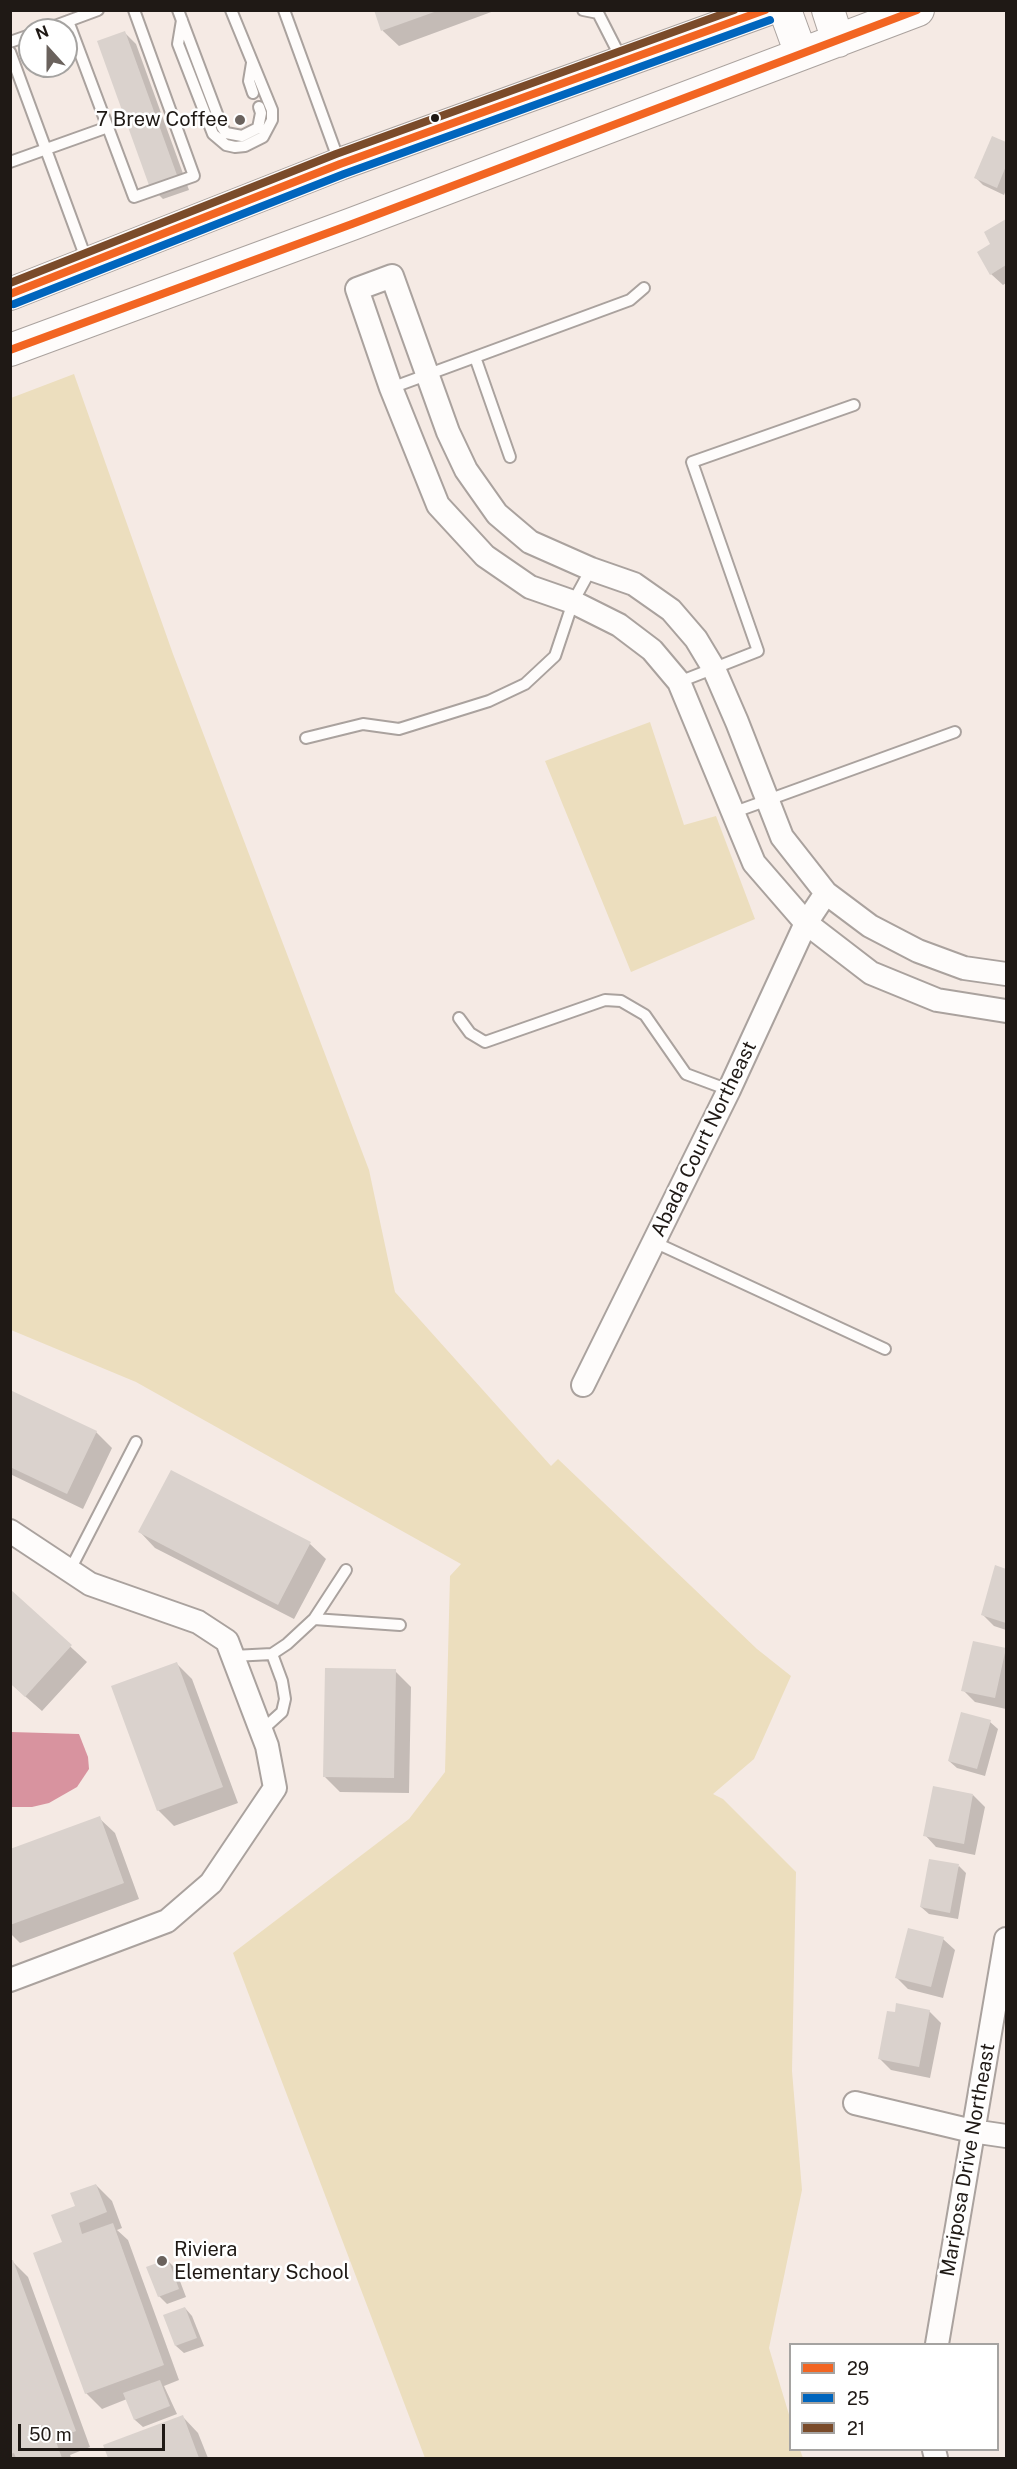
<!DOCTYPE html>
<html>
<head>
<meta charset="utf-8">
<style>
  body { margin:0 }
  #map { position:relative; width:1017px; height:2469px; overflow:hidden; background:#f5eae4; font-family:"Public Sans",sans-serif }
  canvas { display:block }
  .frame { position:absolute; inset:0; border:12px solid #1f1915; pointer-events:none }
  .legend { position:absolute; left:789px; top:2343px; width:210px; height:108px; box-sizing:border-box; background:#fff; border:2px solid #a5a3a1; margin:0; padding:8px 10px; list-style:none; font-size:18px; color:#1f1915 }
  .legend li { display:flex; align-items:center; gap:12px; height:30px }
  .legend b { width:30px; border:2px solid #a5a3a1 }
  .north { position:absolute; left:18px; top:18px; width:60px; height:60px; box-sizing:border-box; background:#fff; border:2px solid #a5a3a1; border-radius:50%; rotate:339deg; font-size:16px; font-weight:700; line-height:24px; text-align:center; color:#1f1915 }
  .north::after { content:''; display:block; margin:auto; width:21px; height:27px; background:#6a625d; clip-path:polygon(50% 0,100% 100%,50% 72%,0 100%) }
  .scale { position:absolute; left:18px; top:2424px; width:147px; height:27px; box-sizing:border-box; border:3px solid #1f1915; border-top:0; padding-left:8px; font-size:18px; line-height:21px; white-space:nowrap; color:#1f1915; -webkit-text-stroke:4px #fff; paint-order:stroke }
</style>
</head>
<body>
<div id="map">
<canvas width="1017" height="2469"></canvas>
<div class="frame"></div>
<ul class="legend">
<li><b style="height:8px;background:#f26522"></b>29</li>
<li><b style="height:8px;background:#0065bd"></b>25</li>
<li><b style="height:8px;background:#7a4b2a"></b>21</li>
</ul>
<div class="north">N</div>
<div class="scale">50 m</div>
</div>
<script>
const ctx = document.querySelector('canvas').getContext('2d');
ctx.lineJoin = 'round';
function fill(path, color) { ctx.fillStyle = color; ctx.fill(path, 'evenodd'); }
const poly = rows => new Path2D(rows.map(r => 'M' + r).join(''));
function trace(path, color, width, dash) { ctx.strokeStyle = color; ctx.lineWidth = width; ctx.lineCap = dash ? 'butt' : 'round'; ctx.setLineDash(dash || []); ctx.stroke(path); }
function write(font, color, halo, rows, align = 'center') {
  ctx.font = font + ' "Public Sans",sans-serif'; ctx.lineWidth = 5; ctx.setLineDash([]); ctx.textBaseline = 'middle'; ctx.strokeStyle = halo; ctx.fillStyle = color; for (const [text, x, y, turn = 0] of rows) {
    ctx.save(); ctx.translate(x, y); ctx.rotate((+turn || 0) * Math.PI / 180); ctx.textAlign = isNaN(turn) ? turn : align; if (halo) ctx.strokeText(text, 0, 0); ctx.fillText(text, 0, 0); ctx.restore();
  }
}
const green = poly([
  [74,374,173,654,369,1170,395,1292,551,1466,558,1459,757,1649,791,1676,754,1759,713,1794,723,1799,796,1872,792,2071,802,2190,769,2348,790,2418,790,2450,800,2450,803,2458,425,2458,233,1953,409,1819,445,1772,450,1576,461,1564,136,1382,11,1330,11,398],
  [650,722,684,825,716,816,755,919,631,972,545,761]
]);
const water = poly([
  [11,1732,79,1734,88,1757,89,1769,77,1787,49,1803,32,1807,11,1807]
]);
const shadow = poly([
  [375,10,494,10,494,11,399,46,383,31],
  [124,32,136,44,189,190,163,199,152,188],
  [993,138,1006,144,1006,190,1004,195,983,185,975,177],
  [1006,221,1006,283,1003,285,991,274,992,245,986,233],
  [10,1391,96,1432,112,1448,83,1509,10,1474],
  [171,1472,310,1544,326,1559,294,1619,155,1548,140,1532],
  [996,1567,1006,1570,1006,1630,994,1626,982,1614],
  [10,1591,87,1662,42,1711,10,1683],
  [974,1642,1006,1650,1006,1709,975,1702,963,1690],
  [177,1664,192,1679,238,1803,174,1826,158,1810],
  [395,1671,411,1687,409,1793,340,1792,325,1777],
  [990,1722,998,1729,985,1776,957,1768,949,1761],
  [973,1795,985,1807,975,1855,936,1847,925,1835],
  [99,1818,115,1833,139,1899,20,1943,10,1933,10,1851],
  [959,1866,966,1873,958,1919,929,1914,921,1907],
  [943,1939,955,1950,943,1998,908,1989,896,1977],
  [929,2011,941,2023,930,2078,891,2070,879,2058],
  [96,2185,112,2201,122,2228,117,2230,128,2240,179,2380,164,2386,177,2414,143,2427,135,2420,127,2399,102,2409,86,2393,64,2243,77,2207],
  [167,2260,175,2268,186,2297,167,2304,159,2296,148,2268],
  [12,2261,28,2277,90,2447,70,2455,71,2458,10,2458,10,2262],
  [185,2308,192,2316,204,2346,184,2353,176,2346],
  [183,2417,198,2433,208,2458,109,2458,104,2446]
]);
const building = poly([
  [374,10,437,10,437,11,381,31],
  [125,31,178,178,150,188,97,41],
  [992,136,1006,142,1006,166,997,188,974,178],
  [1006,219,1006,265,990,275,977,252,990,244,984,232],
  [10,1390,97,1431,67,1494,10,1467],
  [171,1470,311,1542,278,1605,138,1532],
  [995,1565,1006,1569,1006,1623,981,1615],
  [10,1589,72,1645,25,1697,10,1683],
  [973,1641,1006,1648,995,1698,961,1691],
  [177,1662,223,1787,157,1811,111,1686],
  [325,1668,396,1669,394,1778,323,1777],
  [961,1712,991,1720,977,1769,948,1761],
  [933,1786,973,1794,964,1844,923,1836],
  [100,1816,124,1883,10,1925,10,1849],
  [929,1859,959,1864,950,1913,920,1907],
  [908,1928,944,1937,931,1987,895,1978],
  [896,2003,930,2010,919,2067,878,2059,887,2011,895,2012],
  [96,2184,107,2212,79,2223,82,2234,113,2223,164,2365,85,2394,33,2253,62,2242,51,2215,75,2206,70,2193],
  [168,2259,179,2289,158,2297,146,2267],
  [10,2260,13,2260,76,2431,55,2439,62,2458,16,2458,14,2453,10,2454],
  [185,2307,197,2338,175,2346,163,2315],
  [160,2380,170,2406,134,2420,123,2393],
  [183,2415,199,2458,108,2458,103,2445]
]);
const lane = poly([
  [178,10,222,127,226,133,242,136,258,128,261,113,259,107],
  [284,10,339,161],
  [583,10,598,13,622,60],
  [182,20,178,44,213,134,226,145,235,147,245,146,263,137,272,120,272,110,231,10],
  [68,21,134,197,194,176,134,10],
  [44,30,98,10],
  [10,42,30,35],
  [10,52,87,261],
  [252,63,249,81,253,93],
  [10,162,108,127],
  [475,357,510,457],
  [391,388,630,300,644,288],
  [679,682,758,651,692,462,854,405],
  [306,738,363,724,399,729,489,701,525,684,555,656,573,602,591,569],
  [732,813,955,732],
  [459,1018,470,1033,485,1042,605,1000,621,1001,645,1015,686,1074,729,1090],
  [654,1242,885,1349],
  [70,1570,136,1442],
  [314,1619,400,1625],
  [233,1656,272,1654,287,1644,314,1619,346,1570],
  [261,1731,282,1712,285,1699,282,1681,272,1654]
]);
const street = poly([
  [1006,974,964,968,918,951,870,926,826,893,782,837,737,722,714,669,696,639,671,610,634,584,591,569,530,542,497,514,466,470,448,432,392,276,357,289,391,388,438,505,485,556,530,587,573,602,619,625,652,650,679,682,754,863,806,923,871,973,937,1000,1006,1011],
  [583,1385,729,1090,806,923,826,893],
  [10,1531,90,1584,198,1622,227,1641,267,1746,275,1788,211,1883,167,1921,10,1980],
  [855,2103,972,2131,1006,2136],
  [937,2344,1006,1939],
  [934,2450,936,2458]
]);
const secondary = poly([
  [785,10,801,54],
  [828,10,838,41],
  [10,294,340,164,766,10],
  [10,350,352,224,918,10]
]);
const bus1 = poly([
  [10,294,340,164,765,10],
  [10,350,352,224,917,10]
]);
const bus2 = poly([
  [14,304,344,174,770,20]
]);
const bus3 = poly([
  [10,283,336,154,734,10]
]);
const markers = [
  [435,118,5,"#1f1915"],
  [240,120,6,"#6a625d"],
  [162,2261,6,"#6a625d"]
];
const poiNames = [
  ["7 Brew Coffee",228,120],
  ["Riviera",174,2250,"left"],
  ["Elementary School",174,2273,"left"]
];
const streetNames = [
  ["Abada Court Northeast",704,1139,-64],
  ["Mariposa Drive Northeast",968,2160,-80]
];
fill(green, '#ecdebe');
fill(water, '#d8939f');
fill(shadow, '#0003');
fill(building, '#dad2cd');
trace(lane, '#aaa29e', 14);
trace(street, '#aaa29e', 26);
trace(secondary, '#aaa29e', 34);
trace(lane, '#fefcfb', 10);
trace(street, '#fefcfb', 22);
trace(secondary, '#fefcfb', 32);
trace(bus1, '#f26522', 8);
trace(bus2, '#0065bd', 8);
trace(bus3, '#7a4b2a', 8);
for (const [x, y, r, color] of markers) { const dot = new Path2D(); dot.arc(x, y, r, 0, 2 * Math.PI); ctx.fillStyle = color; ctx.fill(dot); trace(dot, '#fff', 2); }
write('20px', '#1f1915', '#fff', poiNames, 'right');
write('20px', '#1f1915', '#fff', streetNames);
</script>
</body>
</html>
